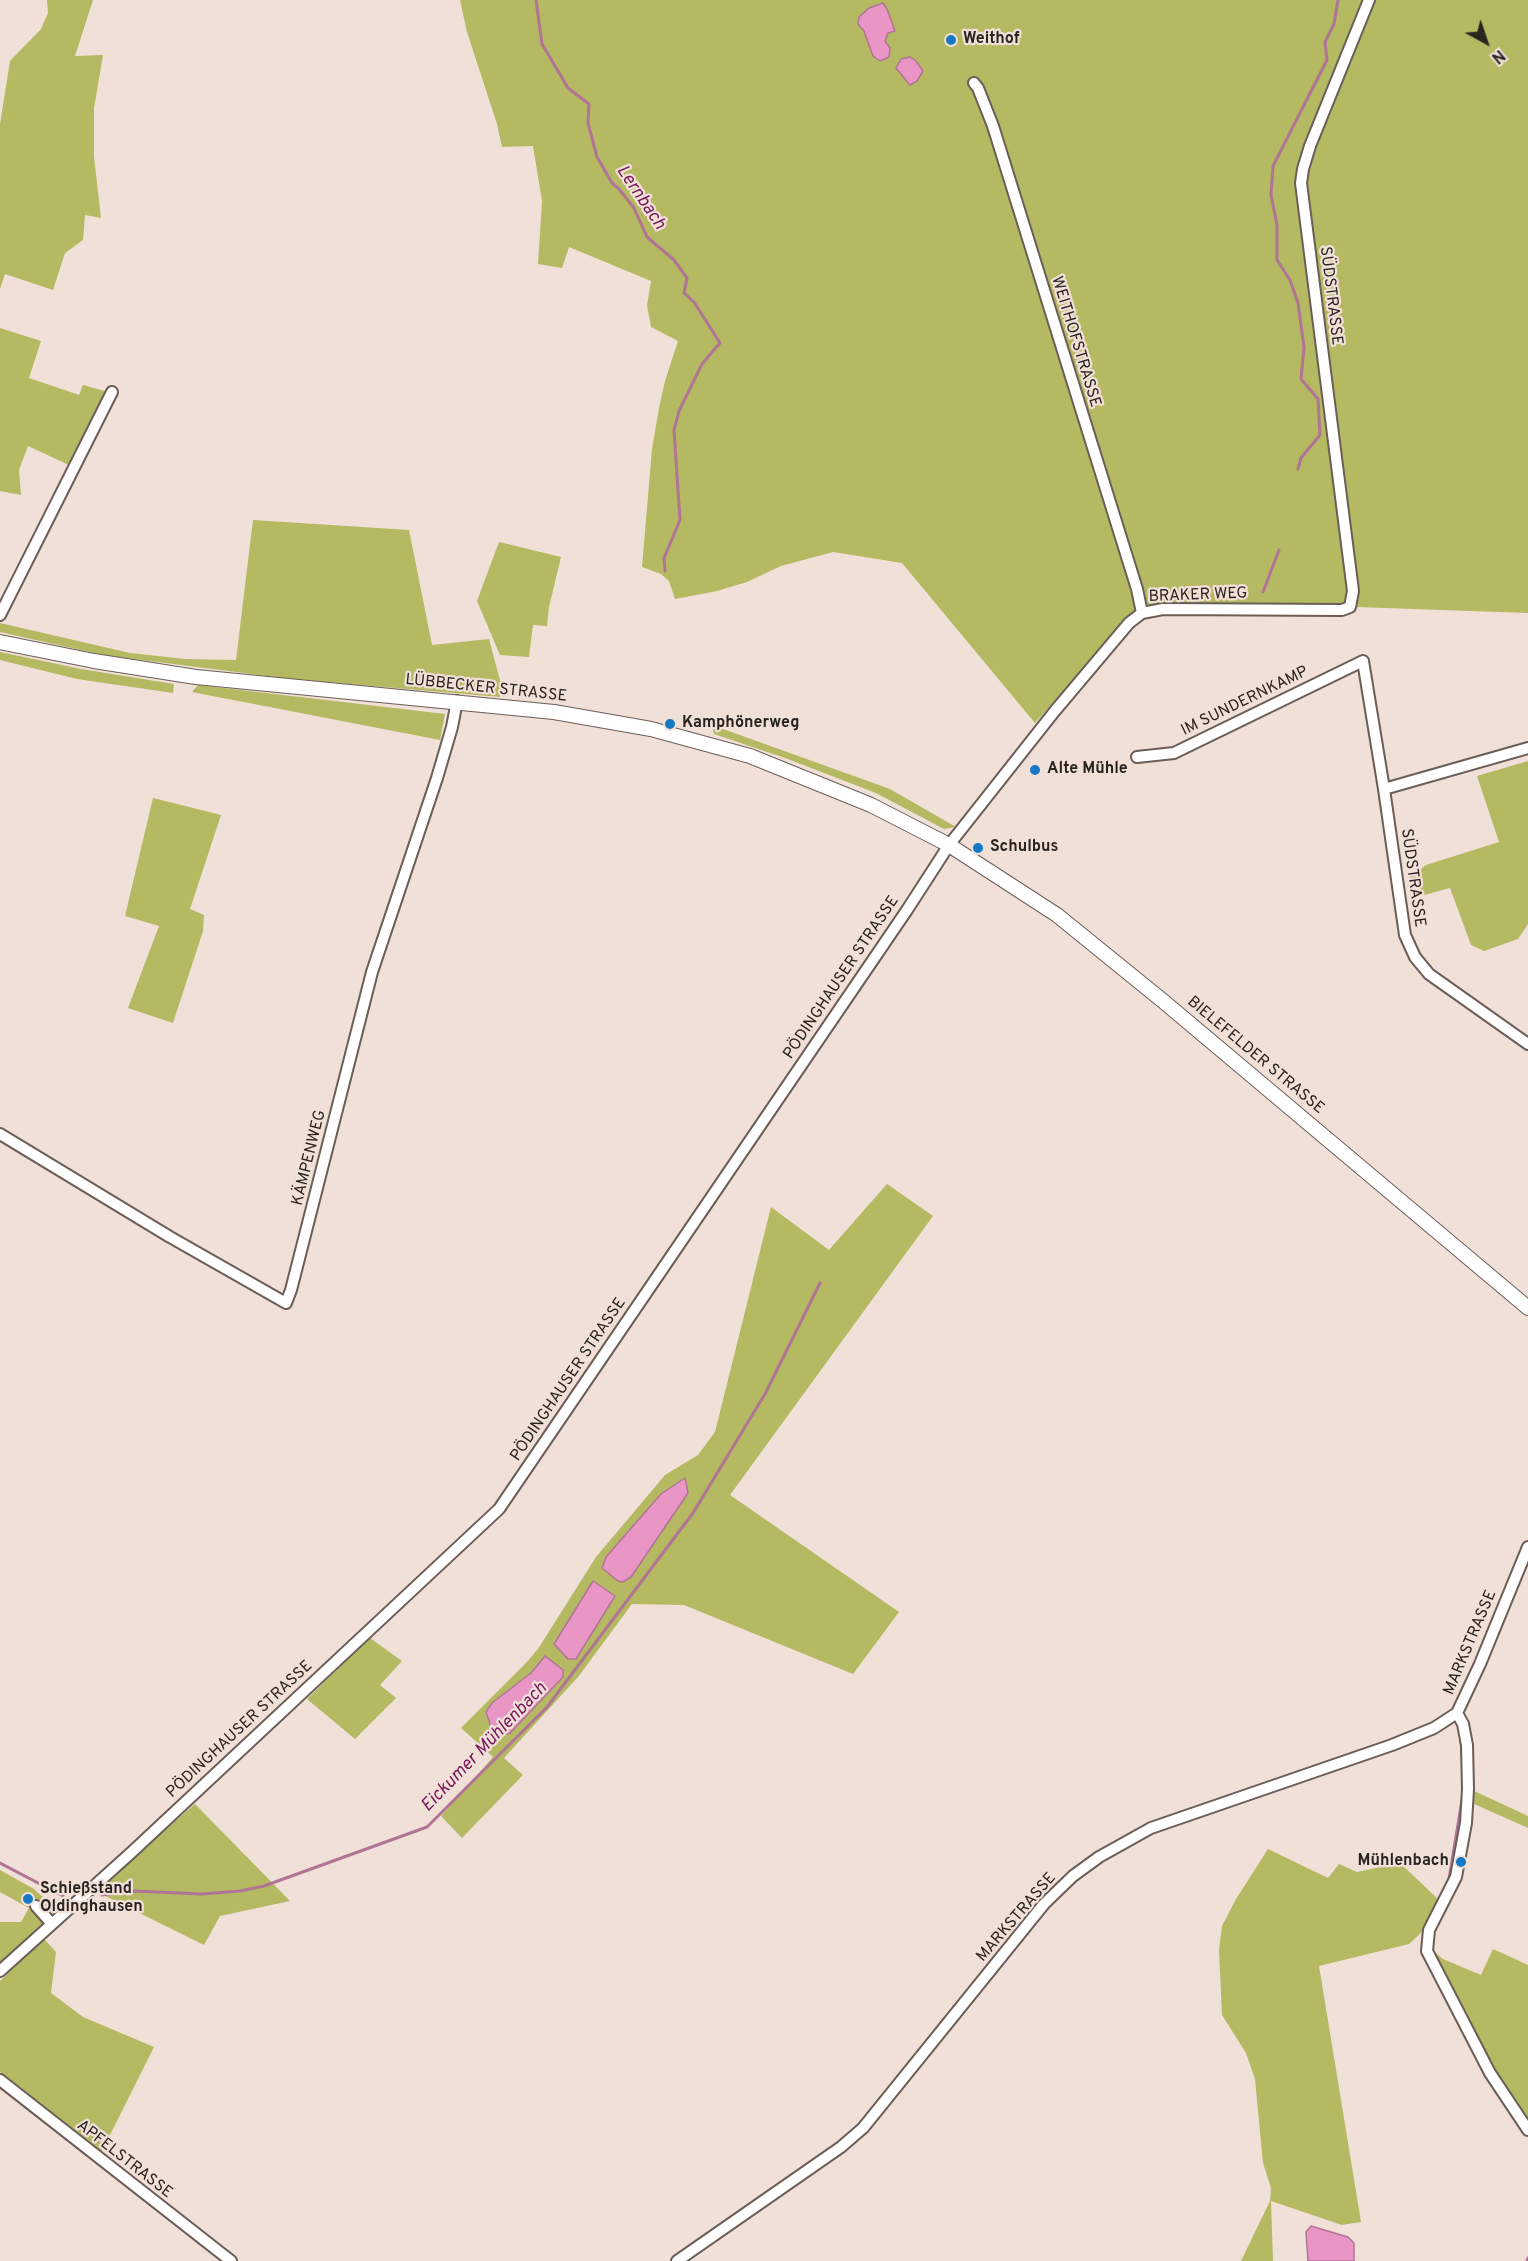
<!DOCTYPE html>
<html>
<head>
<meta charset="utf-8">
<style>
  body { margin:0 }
  #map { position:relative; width:1528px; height:2261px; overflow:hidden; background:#f0e0d8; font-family:Overpass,sans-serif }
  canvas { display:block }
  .north { position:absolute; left:1456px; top:12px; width:60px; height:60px; -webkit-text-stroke:4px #f0e0d8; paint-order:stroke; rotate:140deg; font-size:16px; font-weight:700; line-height:24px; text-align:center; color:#2a2421 }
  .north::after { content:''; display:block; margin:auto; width:21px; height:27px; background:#2a2421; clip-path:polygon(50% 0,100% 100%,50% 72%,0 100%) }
</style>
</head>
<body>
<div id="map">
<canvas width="1528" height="2261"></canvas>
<div class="north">N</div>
</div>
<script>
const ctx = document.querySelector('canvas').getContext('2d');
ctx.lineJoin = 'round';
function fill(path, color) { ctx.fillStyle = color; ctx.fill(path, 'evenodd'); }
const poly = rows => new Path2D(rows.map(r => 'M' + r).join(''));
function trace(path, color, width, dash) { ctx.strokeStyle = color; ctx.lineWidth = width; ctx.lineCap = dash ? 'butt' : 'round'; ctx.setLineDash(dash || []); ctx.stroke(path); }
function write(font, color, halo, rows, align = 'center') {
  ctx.font = font + ' Overpass,sans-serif'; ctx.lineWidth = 4.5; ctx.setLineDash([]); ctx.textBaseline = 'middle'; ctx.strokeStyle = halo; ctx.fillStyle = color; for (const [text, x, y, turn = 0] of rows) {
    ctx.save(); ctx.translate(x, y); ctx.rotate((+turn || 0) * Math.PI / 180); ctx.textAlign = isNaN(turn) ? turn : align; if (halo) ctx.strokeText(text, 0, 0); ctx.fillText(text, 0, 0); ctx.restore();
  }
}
const green = poly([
  [47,0,93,0,75,56,103,55,94,108,94,157,101,218,85,215,83,240,65,253,53,290,5,274,0,289,0,124,10,61,41,29,48,13],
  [460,0,1528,0,1528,613,1357,607,1163,606,1122,626,1035,723,902,563,833,552,781,566,747,582,717,591,675,599,669,581,661,574,642,567,652,449,659,408,665,381,678,341,651,327,647,305,651,281,569,247,562,268,538,264,542,201,533,146,502,147,497,124,467,32],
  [0,328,41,341,29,378,79,395,83,385,108,392,71,466,28,446,19,470,21,495,0,491],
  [253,520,409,530,432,645,489,639,501,684,500,697,291,679,181,665,103,655,0,632,0,623,130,653,185,659,236,660],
  [499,542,561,557,549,607,547,626,533,625,529,657,500,655,477,601],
  [0,652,81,669,174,684,173,693,77,679,0,660],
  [198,685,445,714,440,740,192,692],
  [712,725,890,789,956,827,944,829,876,793,785,758,714,734],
  [1528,761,1528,924,1518,939,1484,951,1471,945,1450,888,1413,898,1409,878,1426,865,1499,842,1477,776],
  [153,798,221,815,190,909,204,915,203,931,173,1023,128,1008,159,926,125,916],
  [887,1184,933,1216,730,1495,899,1612,853,1674,684,1605,632,1604,578,1677,504,1758,523,1775,462,1838,441,1816,493,1757,461,1728,525,1664,538,1649,596,1557,665,1475,698,1455,715,1432,771,1207,829,1250],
  [544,1657,502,1735,486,1712,492,1703,531,1673],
  [370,1638,402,1661,380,1685,396,1698,355,1739,307,1699],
  [1472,1790,1528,1816,1528,1828,1472,1803],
  [195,1804,290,1901,220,1916,204,1945,95,1891],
  [1268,1849,1328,1878,1339,1864,1357,1872,1400,1863,1439,1900,1423,1931,1409,1944,1319,1966,1361,2222,1342,2225,1271,2201,1273,2261,1241,2261,1270,2201,1271,2188,1263,2163,1255,2079,1246,2053,1222,2015,1219,1950,1222,1926,1236,1899],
  [0,1870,34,1889,59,1912,0,1965,0,1922,21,1922,29,1908,0,1892],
  [44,1939,56,1952,51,1993,83,2017,154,2047,102,2151,0,2072,0,1981],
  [1493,1949,1528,1965,1528,2121,1498,2075,1451,1990,1432,1950,1443,1959,1481,1975]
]);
const water = poly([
  [883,3,887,9,895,31,888,33,885,41,890,48,889,57,880,61,873,56,864,31,858,24,859,17,869,8,883,3],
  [910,57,916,61,923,71,917,81,910,85,896,68,901,59,910,57],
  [685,1478,688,1493,631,1577,623,1582,618,1581,602,1568,606,1557,661,1494,685,1478],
  [593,1581,615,1596,576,1659,568,1659,554,1644,593,1581],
  [545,1656,563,1670,563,1677,510,1733,502,1735,492,1729,486,1712,492,1703,531,1673,545,1656],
  [1311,2226,1348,2237,1354,2243,1354,2261,1308,2261,1306,2232,1311,2226]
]);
const stream = poly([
  [536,0,542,44,568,88,589,104,588,123,597,157,612,183,619,189,634,208,647,237,674,260,687,278,684,293,694,302,720,343,702,364,679,411,674,430,680,520,664,558,665,571],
  [1298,469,1301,458,1320,435,1318,399,1301,379,1304,347,1298,303,1290,280,1277,260,1277,225,1271,195,1273,166,1327,60,1325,42,1334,24,1338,0],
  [1263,592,1279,550],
  [1461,1742,1462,1755],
  [0,1863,63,1896],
  [1449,1879,1462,1800],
  [102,1895,134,1891,202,1894,240,1891,264,1886,427,1827,547,1707,693,1513,765,1394,820,1283],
  [1527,2261,1528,2258]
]);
const minor = poly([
  [974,83,978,88,993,126,1137,589,1142,613],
  [0,615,112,392],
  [1137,757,1174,753,1363,661,1384,789,1405,935,1415,957,1429,974,1528,1044],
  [1384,789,1528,748],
  [0,1134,170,1237,286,1303,291,1290,372,972,437,778,452,727,457,701],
  [1457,1713,1463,1724,1467,1745,1468,1789,1466,1823,1456,1877,1429,1930,1427,1951,1490,2073,1528,2130],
  [36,1906,52,1924],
  [0,1971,133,1851,499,1509,907,910,949,845,1054,712,1129,623,1142,613,1163,609,1342,610,1350,607,1353,591,1301,183,1303,169,1310,146,1369,0],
  [0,2080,231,2261],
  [677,2261,841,2147,863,2128,1044,1904,1073,1876,1099,1857,1151,1828,1392,1745,1434,1728,1457,1713,1480,1664,1528,1547]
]);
const major = poly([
  [0,642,94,661,196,677,554,712,651,729,750,756,871,805,949,845,1057,915,1163,1001,1528,1308]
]);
const markers = [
  [951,40,6,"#1779c5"],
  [670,724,6,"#1779c5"],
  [1035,770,6,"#1779c5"],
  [978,848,6,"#1779c5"],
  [1461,1862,6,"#1779c5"],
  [28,1899,6,"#1779c5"]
];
const poiNames = [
  ["Weithof",963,40],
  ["Kamphönerweg",682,724],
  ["Alte Mühle",1047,770],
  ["Schulbus",990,848],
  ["Mühlenbach",1449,1862,"right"],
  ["Schießstand",40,1890],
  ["Oldinghausen",40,1908]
];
const streetNames = [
  ["SÜDSTRASSE",1330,296,83],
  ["WEITHOFSTRASSE",1075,342,73],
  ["BRAKER WEG",1198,596,-2],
  ["LÜBBECKER STRASSE",486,689,6],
  ["IM SUNDERNKAMP",1245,702,-26],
  ["SÜDSTRASSE",1412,878,82],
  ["PÖDINGHAUSER STRASSE",842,978,-56],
  ["BIELEFELDER STRASSE",1255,1056,40],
  ["KÄMPENWEG",310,1158,-76],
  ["PÖDINGHAUSER STRASSE",569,1380,-56],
  ["MARKSTRASSE",1471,1643,-67],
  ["PÖDINGHAUSER STRASSE",240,1730,-43],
  ["MARKSTRASSE",1017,1918,-49],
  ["APFELSTRASSE",124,2160,38]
];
const waterNames = [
  ["Lernbach",640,198,56],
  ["Eickumer Mühlenbach",485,1748,-46]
];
fill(green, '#b4b962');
fill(water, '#e996c7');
trace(water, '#b07495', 1.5);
trace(stream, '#b07495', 3);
trace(minor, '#6b5e57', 14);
trace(major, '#6b5e57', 16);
trace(minor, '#fff', 10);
trace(major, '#fff', 14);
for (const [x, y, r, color] of markers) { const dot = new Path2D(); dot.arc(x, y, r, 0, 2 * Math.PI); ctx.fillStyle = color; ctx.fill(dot); trace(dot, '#f0e0d8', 2); }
write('bold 16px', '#2a2421', '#f0e0d8', poiNames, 'left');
write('16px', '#2a2421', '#f0e0d8', streetNames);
write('italic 18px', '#78175a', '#f0e0d8', waterNames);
</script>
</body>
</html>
